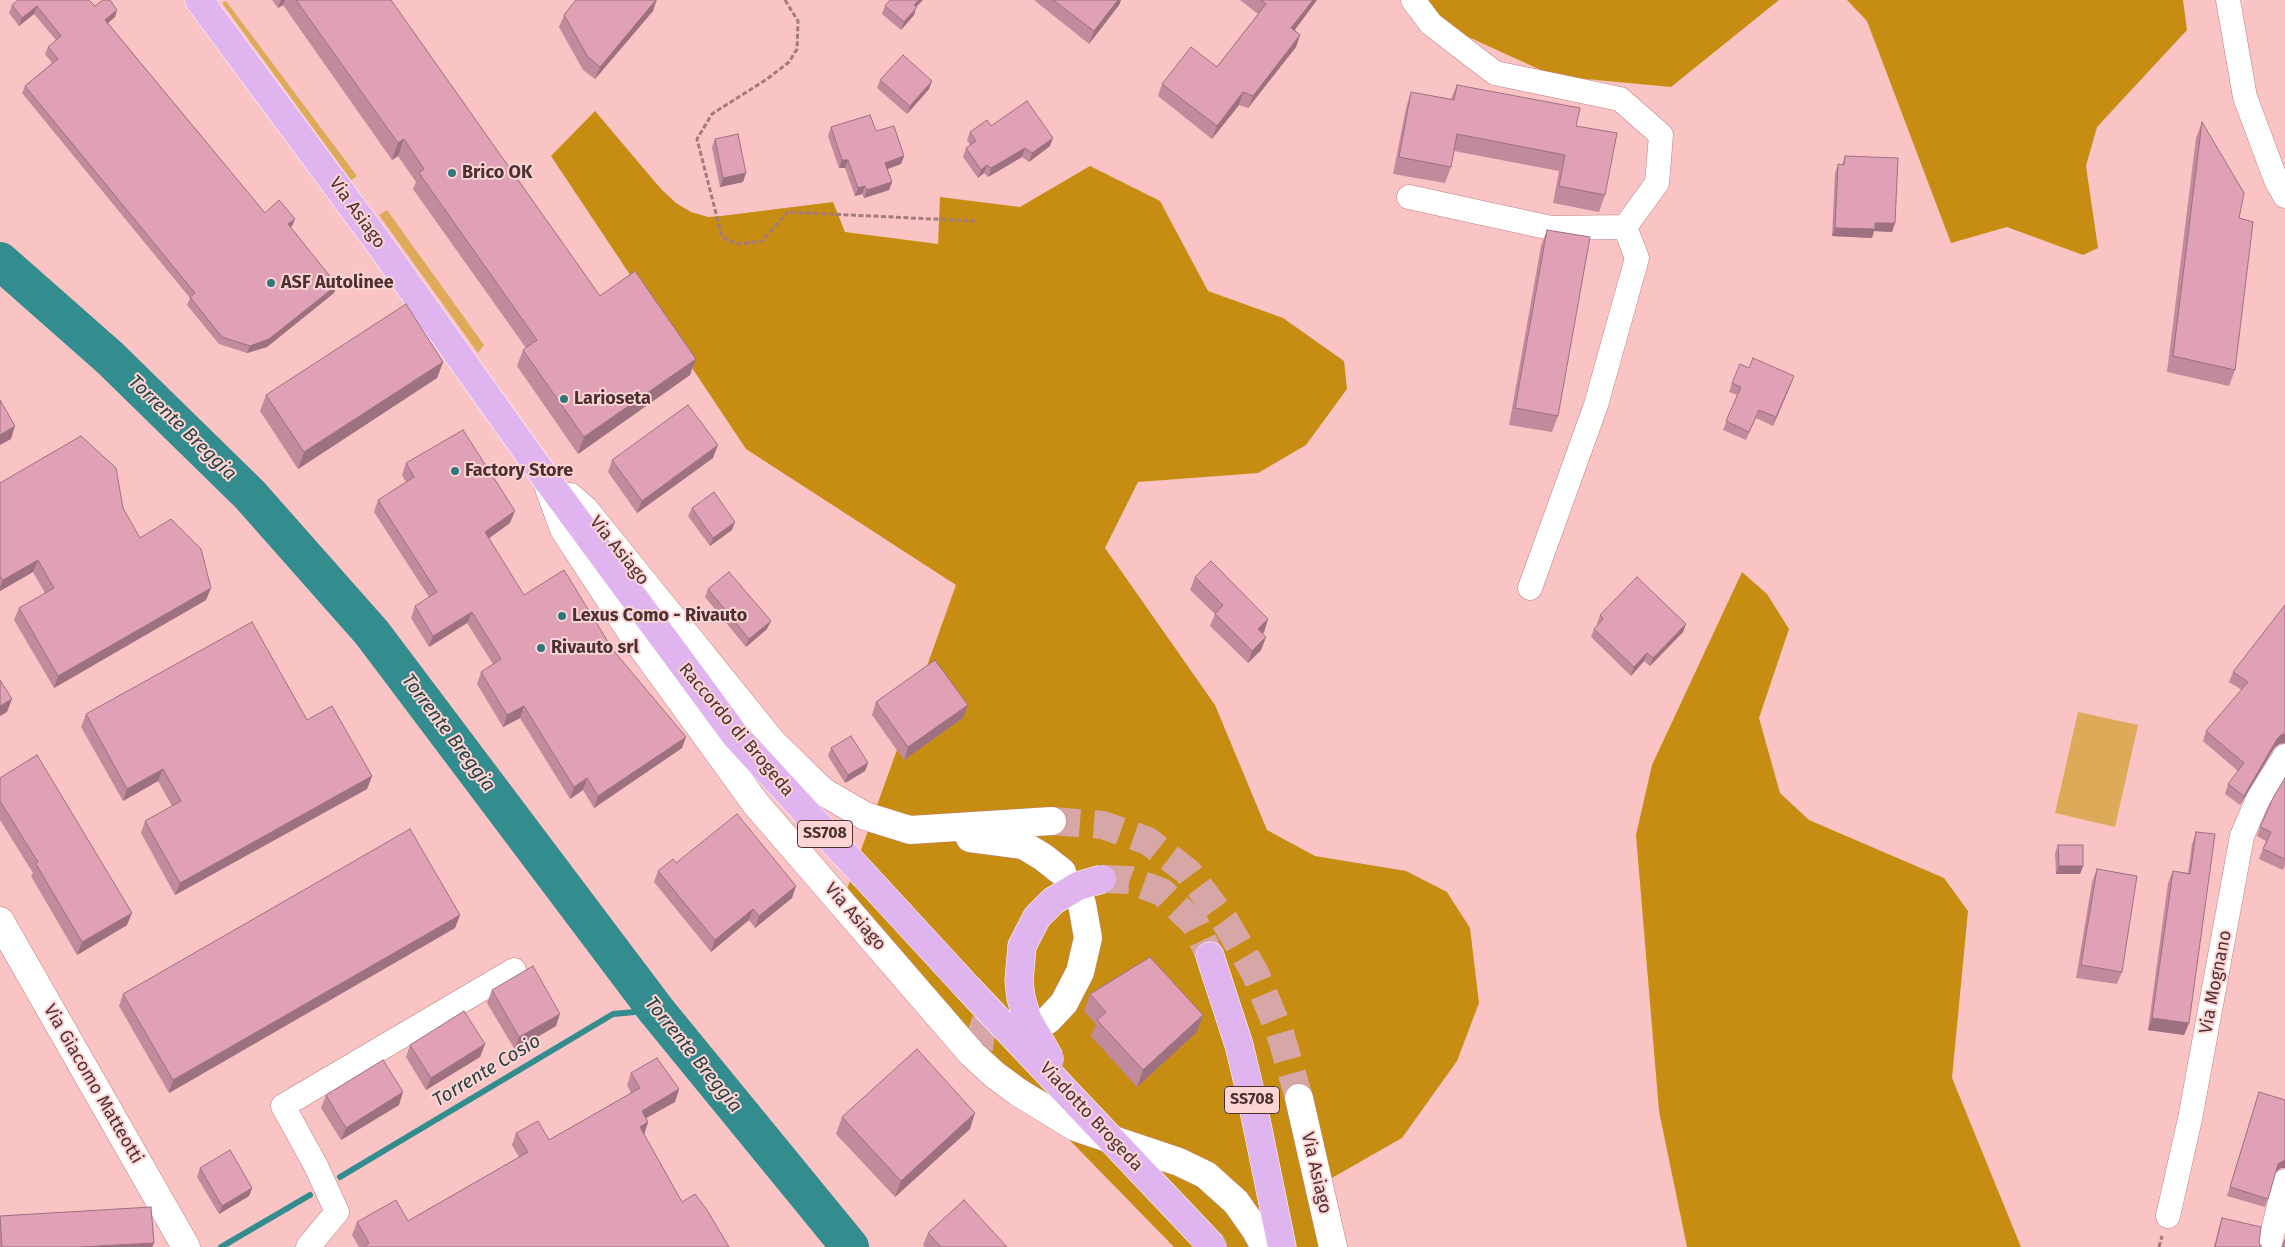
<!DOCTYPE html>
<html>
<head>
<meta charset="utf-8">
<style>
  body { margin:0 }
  canvas { display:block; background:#fac3c4 }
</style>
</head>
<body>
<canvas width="2285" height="1247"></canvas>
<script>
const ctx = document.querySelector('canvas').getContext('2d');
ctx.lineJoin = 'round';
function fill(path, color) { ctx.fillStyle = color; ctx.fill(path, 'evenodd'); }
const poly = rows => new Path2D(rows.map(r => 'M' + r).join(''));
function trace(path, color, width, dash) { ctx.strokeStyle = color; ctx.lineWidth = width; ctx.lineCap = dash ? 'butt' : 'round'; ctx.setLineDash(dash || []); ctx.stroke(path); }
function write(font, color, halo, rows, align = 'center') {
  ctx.font = font + ' "Fira Sans",sans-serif'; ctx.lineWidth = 4; ctx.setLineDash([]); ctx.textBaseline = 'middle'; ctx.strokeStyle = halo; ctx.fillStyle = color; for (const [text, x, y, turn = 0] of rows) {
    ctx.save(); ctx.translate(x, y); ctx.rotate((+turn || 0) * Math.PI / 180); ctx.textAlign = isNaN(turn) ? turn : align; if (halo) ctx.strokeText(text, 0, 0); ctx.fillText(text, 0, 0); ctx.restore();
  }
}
const green = poly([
  [226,1,357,176,351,180,222,3],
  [387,210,484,345,478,353,379,215],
  [2078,712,2138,725,2115,827,2055,813]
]);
const forest = poly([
  [1424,0,1779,0,1671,87,1554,76,1442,25],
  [1847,0,2183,0,2187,30,2097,127,2086,166,2098,248,2083,255,2007,227,1951,243,1867,21],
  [595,111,661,189,676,203,691,212,708,217,721,216,833,202,845,232,938,244,940,197,1020,207,1090,166,1160,201,1208,291,1283,318,1344,361,1347,389,1306,445,1258,473,1138,482,1105,548,1215,705,1267,830,1315,856,1406,871,1447,892,1470,928,1479,1003,1457,1061,1402,1138,1330,1179,1347,1247,1174,1247,841,906,956,585,746,449,551,156],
  [1742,572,1767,594,1789,629,1759,718,1780,793,1809,820,1944,878,1968,911,1952,1078,2021,1247,1687,1247,1659,1111,1636,835,1652,765]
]);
const stream = poly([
  [340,1177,613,1014,656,1010],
  [221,1247,310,1195]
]);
const river = poly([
  [0,261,110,358,250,495,372,633,656,1010,850,1247]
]);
const tertiaryTunnel = poly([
  [1052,821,1103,825,1148,841,1188,872,1225,921,1255,973,1280,1033,1299,1098],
  [968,1029,987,1036,1008,1039,1031,1030]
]);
const primaryTunnel = poly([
  [1102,879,1129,880,1162,892,1195,924,1210,956]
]);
const path = poly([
  [785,0,798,21,797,49,789,62,767,79,712,114,697,139,722,237,737,244,762,241,788,212,975,221],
  [2159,1247,2162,1236]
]);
const minor = poly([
  [2228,0,2245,97,2276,180,2285,196],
  [1409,197,1551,228,1625,227,1657,183,1661,135,1620,99,1495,73,1431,24,1413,0],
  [1530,588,1596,405,1637,258,1625,227],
  [2168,1216,2190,1119,2242,836,2258,799,2285,756],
  [308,1247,337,1212,316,1166,283,1106,514,970],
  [2269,1247,2285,1181]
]);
const tertiary = poly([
  [549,488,564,529,634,636,756,804,972,1054,995,1075,1018,1092,1075,1127,1179,1162,1206,1175,1236,1202,1255,1229,1265,1247],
  [570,497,585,510,772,742,822,791,865,816,910,830,1052,821],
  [970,838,1023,845,1043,857,1062,872],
  [0,921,186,1247],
  [1048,1020,1064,1003,1080,972,1088,938,1082,904],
  [1299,1098,1333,1247]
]);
const primary = poly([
  [199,0,378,242,545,477,735,735,968,988],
  [1210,956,1239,1045,1250,1091,1282,1247]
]);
const primaryBridge = poly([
  [968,988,1213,1247],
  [1050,1059,1027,1018,1021,998,1019,981,1022,946,1037,917,1053,901,1078,886,1102,879]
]);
const wall = poly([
  [272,0,391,0,600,296,690,375,578,454,517,366,523,350,526,348,413,189,416,182,398,156,392,160,283,5,278,8],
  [576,0,657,0,653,11,595,79,583,70,559,27,564,15],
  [1034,0,1121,0,1119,5,1089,44],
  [1240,0,1317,0,1295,30,1300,35,1296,47,1248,108,1239,105,1212,139,1158,96,1162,84,1217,67,1258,14],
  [12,5,95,6,117,10,115,17,108,23,265,213,292,226,290,228,334,293,267,347,247,353,219,344,187,305,190,298,22,93,25,86,52,63,45,54,48,47,56,40,34,14,19,26,9,13],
  [885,6,916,7,914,15,901,30,882,14],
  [880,80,929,89,907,114,877,88],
  [1457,85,1576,126,1605,195,1599,212,1553,203,1559,171,1454,151,1451,167,1445,183,1393,174,1406,108,1411,92,1451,99],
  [2202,122,2235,370,2229,386,2167,372,2196,138],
  [991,126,1050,146,1029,162,1022,157,988,177,984,173,978,178,963,157,966,148,970,145,967,140,970,132],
  [831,127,876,131,904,156,901,164,887,169,892,182,889,190,864,198,862,194,855,196,845,168,839,168,828,136],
  [715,139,743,182,720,187,712,147],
  [1845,156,1895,223,1892,232,1874,231,1872,238,1832,236,1835,173,1838,164,1842,165],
  [1547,230,1558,416,1552,432,1509,425,1541,246],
  [443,362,437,378,298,469,260,411,266,395],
  [1732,383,1791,384,1773,426,1756,418,1746,440,1723,430,1737,395,1729,392],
  [713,458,637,513,608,472,612,460],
  [406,463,510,523,489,538,524,595,613,650,682,748,594,808,583,790,570,799,520,718,503,727,477,684,481,672,493,664,467,623,429,647,411,618,415,606,429,597,374,512,378,500,406,482,402,475],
  [0,483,123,508,140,538,206,600,54,688,14,620,19,608,45,593,33,572,0,591],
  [692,508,732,530,710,546,688,516],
  [1195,577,1268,619,1264,632,1262,633,1266,637,1261,650,1248,663,1210,626,1215,614,1190,590],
  [708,589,767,629,746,647,705,597],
  [2285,605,2279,744,2274,748,2240,805,2225,794,2228,784,2238,771,2203,741,2206,731,2242,690,2229,682,2233,672],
  [1600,615,1686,624,1683,632,1650,666,1644,661,1631,676,1591,637,1594,629,1598,624,1597,624],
  [876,702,968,705,963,718,904,760,872,715],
  [86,714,307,720,372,776,367,789,175,895,141,833,145,821,172,806,158,781,123,801,81,727],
  [831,748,868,763,865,771,845,783,828,756],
  [0,778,127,925,77,955,31,876,33,873,0,820],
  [2285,778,2285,865,2283,870,2259,859,2266,841,2257,836,2260,827],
  [2196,832,2189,1023,2184,1035,2148,1030,2168,883,2173,871,2188,873,2192,844],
  [2058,845,2083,866,2080,874,2056,874,2055,853],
  [676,863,792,898,755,928,749,920,711,952,654,882,658,871],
  [2097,869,2122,972,2117,984,2076,978,2092,882],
  [460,915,455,928,169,1093,119,1006,123,994],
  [492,990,556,1026,515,1050,487,1003],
  [1090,994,1203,1015,1197,1032,1137,1087,1091,1036,1096,1024,1084,1011],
  [485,1044,480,1057,426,1090,406,1057,410,1045],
  [631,1073,679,1089,675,1102,646,1118,648,1122,644,1134,682,1202,729,1247,359,1247,352,1235,357,1222,408,1221,519,1157,512,1145,516,1133,549,1140,631,1093,627,1085],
  [2259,1092,2285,1100,2285,1168,2281,1168,2276,1171,2265,1207,2227,1196],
  [326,1095,399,1105,341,1140,321,1108],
  [842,1117,970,1129,895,1197,836,1134],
  [200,1168,252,1188,249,1196,219,1214,197,1177],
  [0,1216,154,1243,152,1247,0,1247],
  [2222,1218,2259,1243,2262,1247,2214,1247,2219,1227],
  [928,1233,1007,1247,925,1247,923,1245]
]);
const shadedWall = poly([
  [281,0,285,0,283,5,278,8],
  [656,0,653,11,595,79,600,67],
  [919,0,923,0,916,7,914,15,901,30,904,22,914,5],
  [1118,0,1121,0,1119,5,1089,44,1094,31],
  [1313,0,1317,0,1287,40,1291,28],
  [37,6,34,14,19,26,22,18],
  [117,10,115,17,103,27,105,20],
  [1300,35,1296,47,1248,108,1253,96],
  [932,81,929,89,907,114,910,106],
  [1243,92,1239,105,1212,139,1217,126],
  [1053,138,1050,146,1029,162,1032,153],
  [404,139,398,156,392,160,398,143],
  [1025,148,1022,157,988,177,991,168],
  [904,156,901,164,882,171,885,163],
  [842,160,848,160,845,168,839,168],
  [987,165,984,173,978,178,981,170],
  [746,173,743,182,720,187,723,178],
  [892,182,889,190,864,198,867,190],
  [865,186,862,194,855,196,858,188],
  [295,219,292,226,285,232,288,224],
  [1875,223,1895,223,1892,232,1874,231,1872,238,1832,236,1835,228],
  [337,285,334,293,267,347,247,353,250,346],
  [696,359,690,375,578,454,584,437],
  [443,362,437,378,298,469,304,452],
  [1794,376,1791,384,1773,426,1776,417],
  [15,426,11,439,0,445,0,435],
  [718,445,713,458,637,513,642,501],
  [515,511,510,523,481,544,485,532],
  [735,522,732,530,710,546,713,538],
  [38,560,33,572,0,591,0,587,3,580],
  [211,588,206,600,54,688,58,676],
  [472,612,467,623,429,647,433,636],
  [1268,619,1264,632,1253,642,1258,629],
  [771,621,767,629,746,647,749,639],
  [1686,624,1683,632,1650,666,1653,658],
  [1266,637,1261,650,1248,663,1252,651],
  [1647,653,1644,661,1631,676,1634,667],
  [12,699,7,712,0,716,0,706],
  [968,705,963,718,904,760,908,747],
  [524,706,520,718,503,727,507,715],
  [2282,734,2285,734,2285,743,2279,744,2274,748,2240,805,2244,796,2277,739],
  [686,737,682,748,594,808,598,796],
  [868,763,865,771,845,783,848,775],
  [163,769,158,781,123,801,127,789],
  [372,776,367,789,175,895,180,883],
  [587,778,583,790,570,799,574,787],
  [2059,866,2083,866,2080,874,2056,874],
  [796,886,792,898,755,928,759,916],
  [753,909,749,920,711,952,715,940],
  [132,913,127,925,77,955,82,942],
  [460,915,455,928,169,1093,173,1080],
  [560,1014,556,1026,515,1050,519,1037],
  [1203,1015,1197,1032,1137,1087,1143,1070],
  [2152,1018,2189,1023,2184,1035,2148,1030],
  [485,1044,480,1057,426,1090,431,1078],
  [679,1089,675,1102,637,1123,642,1111],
  [403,1092,399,1105,341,1140,346,1128],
  [975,1113,970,1129,895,1197,901,1181],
  [648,1122,644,1135,640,1127],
  [2284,1160,2285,1160,2285,1168,2281,1168,2275,1172,2278,1164],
  [252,1188,249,1196,219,1214,222,1206],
  [154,1243,152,1247,80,1247]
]);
const building = poly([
  [18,0,89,0,95,6,103,0,110,0,117,10,105,20,265,213,279,200,295,219,288,224,337,285,269,339,250,346,222,337,190,297,195,293,25,86,58,59,48,47,61,36,37,6,22,18,12,5,18,0],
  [296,0,391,0,600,296,635,271,696,359,584,437,523,350,537,340,419,173,424,169,404,139,398,143,296,0],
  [576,0,656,0,600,67,588,57,564,15,576,0],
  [890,0,919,0,914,5,917,7,904,22,885,6,890,0],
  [1053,0,1118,0,1094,31,1053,0],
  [1261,0,1313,0,1291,28,1300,35,1253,96,1243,92,1217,126,1162,84,1191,47,1217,67,1266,4,1261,0],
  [903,55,932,81,910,106,880,80,903,55],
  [1457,85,1580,108,1576,126,1617,133,1605,195,1559,186,1565,155,1457,134,1451,167,1399,157,1411,92,1454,100,1457,85],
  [1027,101,1053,138,1032,153,1025,148,991,168,987,165,981,170,966,148,976,141,970,132,987,120,991,126,1027,101],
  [870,115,876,131,894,126,904,156,885,163,892,182,867,190,865,186,858,188,848,160,842,160,831,127,870,115],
  [2202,122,2244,193,2239,218,2253,222,2235,370,2173,356,2202,122],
  [738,134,746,173,723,178,715,139,738,134],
  [1845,156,1898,158,1895,223,1875,223,1875,229,1835,228,1838,164,1844,165,1845,156],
  [1547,230,1590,237,1558,416,1515,408,1547,230],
  [406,304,443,362,304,452,266,395,406,304],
  [1753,358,1794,376,1776,417,1759,410,1749,432,1726,421,1741,387,1732,383,1740,364,1749,368,1753,358],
  [0,400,15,426,0,435,0,400],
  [688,405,718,445,642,501,612,460,688,405],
  [463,430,515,511,485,532,524,595,564,570,613,650,686,737,598,796,587,778,574,787,524,706,507,715,481,672,501,659,472,612,433,636,415,606,437,592,378,500,414,477,406,463,463,430],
  [81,436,116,468,123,508,140,538,171,519,201,549,211,588,58,676,19,608,54,588,38,560,3,580,0,576,0,483,81,436],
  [714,492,735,522,713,538,692,508,714,492],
  [1211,561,1268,619,1258,629,1266,637,1252,651,1215,614,1223,605,1195,577,1211,561],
  [729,572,771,621,749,639,708,589,729,572],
  [1637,577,1686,624,1653,658,1647,653,1634,667,1594,629,1603,619,1600,615,1637,577],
  [2285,605,2285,734,2282,734,2277,739,2244,796,2228,784,2244,763,2206,731,2248,682,2233,672,2285,605],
  [252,622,307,720,332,706,372,776,180,883,145,821,181,801,163,769,127,789,86,714,252,622],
  [935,660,968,705,908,747,876,702,935,660],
  [0,680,12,699,0,706,0,680],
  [851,736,868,763,848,775,831,748,851,736],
  [37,755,132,913,82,942,36,864,38,862,0,801,0,778,37,755],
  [2285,778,2285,859,2263,849,2271,832,2260,827,2274,796,2285,778],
  [737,814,796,886,759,916,753,909,715,940,658,871,673,859,676,863,737,814],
  [410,829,460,915,173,1080,123,994,410,829],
  [2196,832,2215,834,2189,1023,2152,1018,2173,871,2190,874,2196,832],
  [2058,845,2083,845,2083,866,2059,866,2058,845],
  [2097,869,2137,876,2122,972,2081,965,2097,869],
  [1150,957,1203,1015,1143,1070,1097,1020,1106,1012,1090,994,1150,957],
  [533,966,560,1014,519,1037,492,990,533,966],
  [464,1011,485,1044,431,1078,410,1045,464,1011],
  [917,1049,975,1113,901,1181,842,1117,917,1049],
  [657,1058,679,1089,642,1111,648,1122,640,1127,682,1202,695,1194,707,1210,729,1247,365,1247,365,1246,369,1243,357,1222,396,1200,408,1221,528,1152,516,1133,538,1121,549,1140,640,1088,631,1073,657,1058],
  [383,1060,403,1092,346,1128,326,1095,383,1060],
  [2259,1092,2285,1100,2285,1160,2278,1164,2268,1199,2230,1187,2259,1092],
  [230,1150,252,1188,222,1206,200,1168,230,1150],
  [964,1200,1007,1247,941,1247,928,1233,964,1200],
  [151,1207,154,1243,80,1247,2,1247,0,1216,151,1207],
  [2222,1218,2261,1227,2259,1243,2262,1247,2215,1247,2222,1218],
  [2285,1240,2285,1247,2282,1247,2285,1240]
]);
const markers = [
  [452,173,5,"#2e787a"],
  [271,283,5,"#2e787a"],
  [564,399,5,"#2e787a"],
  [455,471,5,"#2e787a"],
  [562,616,5,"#2e787a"],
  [541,648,5,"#2e787a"]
];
const shields = [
  [825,834,55],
  [1252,1100,55]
];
const shieldNames = [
  ["SS708",825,834],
  ["SS708",1252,1100]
];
const poiNames = [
  ["Brico OK",462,173],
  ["ASF Autolinee",281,283],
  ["Larioseta",574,399],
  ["Factory Store",465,471],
  ["Lexus Como - Rivauto",572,616],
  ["Rivauto srl",551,648]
];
const streetNames = [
  ["Via Asiago",357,213,54],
  ["Via Asiago",619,551,51],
  ["Raccordo di Brogeda",736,730,50],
  ["Via Asiago",855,917,49],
  ["Via Mognano",2216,982,-79],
  ["Via Giacomo Matteotti",93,1084,60],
  ["Viadotto Brogeda",1091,1117,47],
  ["Via Asiago",1316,1173,77]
];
const waterNames = [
  ["Torrente Breggia",182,428,44],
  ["Torrente Breggia",448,733,53],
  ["Torrente Breggia",693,1055,51],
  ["Torrente Cosio",487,1071,-31]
];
fill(green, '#dcaa59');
fill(forest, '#c78c12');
trace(stream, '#338c8e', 6);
trace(river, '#338c8e', 38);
trace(tertiaryTunnel, '#d7a6a7', 28, [28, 14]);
trace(primaryTunnel, '#d7a6a7', 28, [28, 14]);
trace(minor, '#bf7f81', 25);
trace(tertiary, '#bf7f81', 29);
trace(primary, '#fff', 29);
trace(path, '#a47b7c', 3, [5, 2.5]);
trace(minor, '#fff', 24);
trace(tertiary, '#fff', 28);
trace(primary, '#e0b5ef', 28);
trace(primaryBridge, '#fff', 29, []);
trace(primaryBridge, '#e0b5ef', 28);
fill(wall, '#c18a9d');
fill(shadedWall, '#9d717f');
fill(building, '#e0a1b6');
trace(building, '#9d717f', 1);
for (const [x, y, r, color] of markers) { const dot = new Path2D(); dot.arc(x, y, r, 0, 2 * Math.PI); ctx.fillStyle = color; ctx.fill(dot); trace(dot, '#fed4d5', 2); }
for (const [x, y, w] of shields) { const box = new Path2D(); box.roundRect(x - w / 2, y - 13.5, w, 27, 4); ctx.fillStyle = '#fed4d5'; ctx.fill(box); trace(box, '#4c3131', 1); }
write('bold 16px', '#4c3131', null, shieldNames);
write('bold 18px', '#4c3131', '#fed4d5', poiNames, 'left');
write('18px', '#4c3131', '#fed4d5', streetNames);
write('italic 19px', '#274343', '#fed4d5', waterNames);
</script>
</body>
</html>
